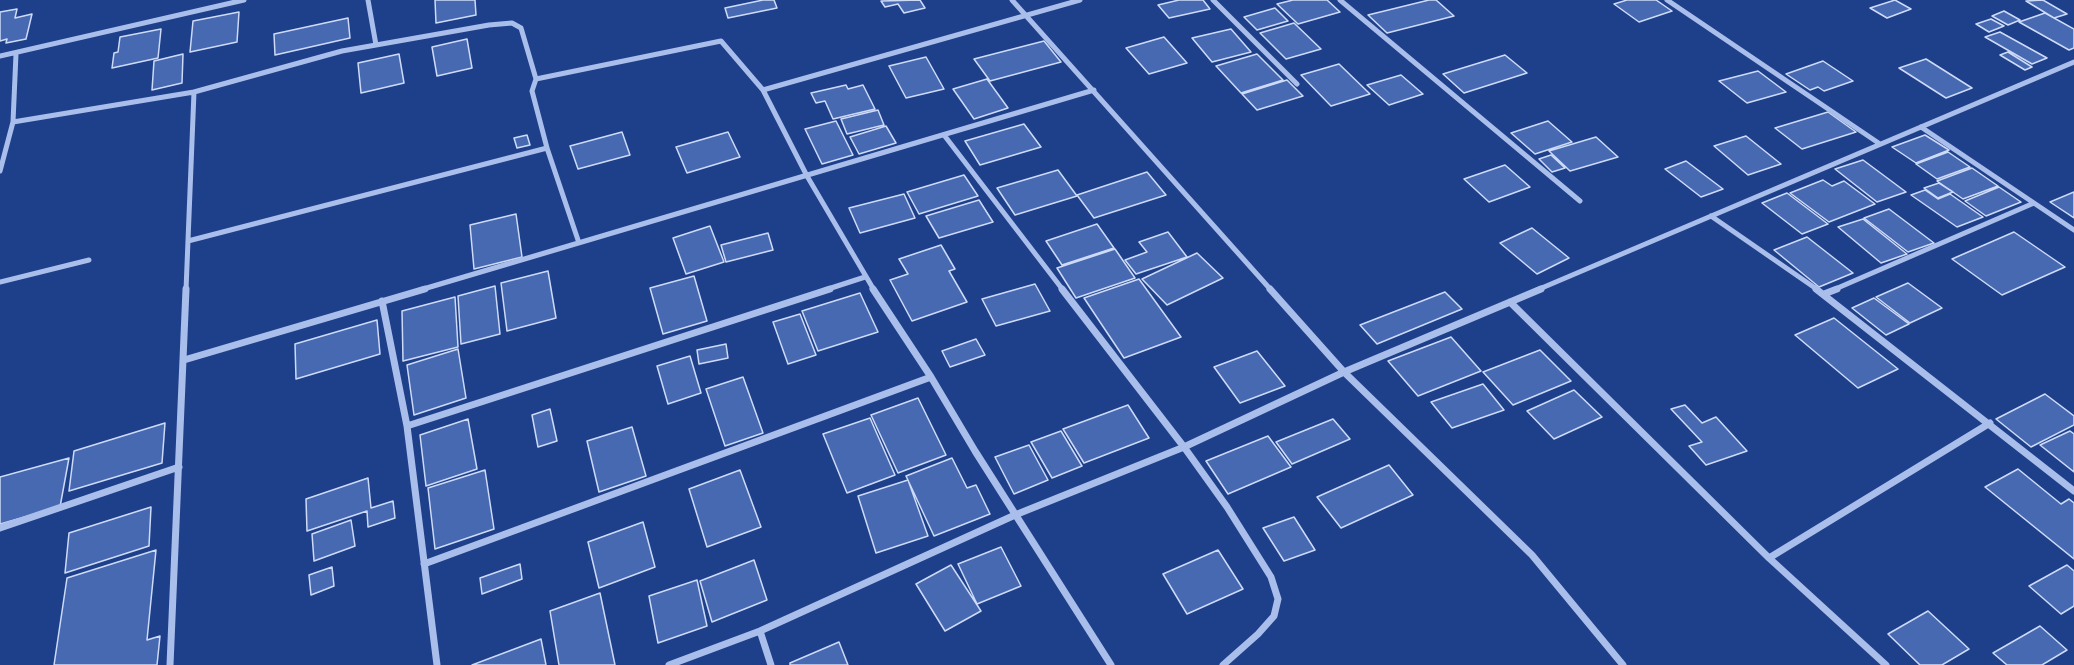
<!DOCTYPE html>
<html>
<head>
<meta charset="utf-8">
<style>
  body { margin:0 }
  canvas { display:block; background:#1e3f89 }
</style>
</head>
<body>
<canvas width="2074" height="665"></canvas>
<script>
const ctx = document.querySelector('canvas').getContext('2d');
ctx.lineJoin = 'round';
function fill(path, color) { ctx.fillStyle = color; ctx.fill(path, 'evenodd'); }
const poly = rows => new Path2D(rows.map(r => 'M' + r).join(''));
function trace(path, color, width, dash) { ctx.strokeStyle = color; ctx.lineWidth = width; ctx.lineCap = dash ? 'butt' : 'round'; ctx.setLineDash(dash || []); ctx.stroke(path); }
const building = poly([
  [435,0,475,0,476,15,436,23,435,0],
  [763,0,774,0,777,8,728,18,725,8,763,0],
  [920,0,925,8,904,13,898,4,885,7,881,1,920,0],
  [1179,0,1203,0,1210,9,1169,18,1158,5,1179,0],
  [1293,0,1327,0,1340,12,1298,24,1277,4,1293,0],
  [1429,0,1436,0,1454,16,1387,33,1368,15,1429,0],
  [1627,0,1656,0,1672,11,1639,22,1614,4,1627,0],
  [1895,0,1911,9,1887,18,1870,8,1895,0],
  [2043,0,2067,14,2054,18,2026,1,2043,0],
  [1275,8,1288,21,1257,30,1244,17,1275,8],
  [17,9,15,18,32,14,26,39,6,43,7,39,0,41,0,12,17,9],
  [2004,11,2020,20,2008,25,1992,16,2004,11],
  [239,12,237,42,190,52,193,21,239,12],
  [2045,13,2074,29,2074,48,2069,50,2019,22,2045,13],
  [348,18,350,38,275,55,274,34,348,18],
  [1991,19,2004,26,1989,32,1976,24,1991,19],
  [1294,23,1321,49,1286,59,1260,33,1294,23],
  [161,29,158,58,112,68,114,53,118,52,120,37,161,29],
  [1231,29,1251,52,1212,62,1192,38,1231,29],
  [2000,32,2047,58,2032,64,1985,37,2000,32],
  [1164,37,1187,63,1149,74,1126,48,1164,37],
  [467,39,472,68,437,76,432,47,467,39],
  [1044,41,1061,62,990,81,974,59,1044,41],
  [2008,52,2032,67,2025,70,2000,55,2008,52],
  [183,54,182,83,152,90,154,61,183,54],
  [399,54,404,83,361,93,358,63,399,54],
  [1257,54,1283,80,1241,93,1216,66,1257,54],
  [1505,55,1527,73,1464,93,1443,74,1505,55],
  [926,57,944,89,906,98,889,66,926,57],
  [1926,59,1972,88,1946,98,1899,68,1926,59],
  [1823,61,1853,81,1824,91,1818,87,1810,90,1786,74,1823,61],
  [1339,64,1370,94,1331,106,1301,75,1339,64],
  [1758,71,1786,92,1747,103,1719,81,1758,71],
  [1401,75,1423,94,1389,105,1367,85,1401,75],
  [987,79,1008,108,974,119,953,89,987,79],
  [1287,80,1303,96,1257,110,1242,94,1287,80],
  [846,85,848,89,863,85,875,109,833,119,825,101,816,103,811,93,846,85],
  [878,110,884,125,847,134,841,119,878,110],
  [1828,112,1856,132,1802,149,1775,128,1828,112],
  [836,121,853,155,822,164,805,129,836,121],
  [1548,121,1572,142,1535,154,1511,133,1548,121],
  [1024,124,1041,147,980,165,965,141,1024,124],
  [886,126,896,143,859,154,850,137,886,126],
  [622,132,630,155,578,169,570,146,622,132],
  [728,132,740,157,687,173,676,147,728,132],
  [527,135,530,145,517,148,514,138,527,135],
  [1925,135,1949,150,1916,163,1892,147,1925,135],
  [1746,136,1781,164,1748,175,1714,146,1746,136],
  [1596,137,1618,157,1570,171,1549,151,1596,137],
  [1948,152,1970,167,1937,179,1916,164,1948,152],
  [1551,155,1565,168,1552,172,1539,159,1551,155],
  [1863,160,1906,192,1877,202,1835,169,1863,160],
  [1686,161,1723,189,1701,197,1665,169,1686,161],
  [1505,165,1530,187,1489,202,1464,179,1505,165],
  [1972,168,1998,186,1963,199,1937,181,1972,168],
  [1058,170,1077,196,1015,215,997,188,1058,170],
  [1147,172,1166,195,1094,218,1077,195,1147,172],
  [964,175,978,196,919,214,907,192,964,175],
  [1823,180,1832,186,1844,181,1875,204,1829,222,1790,193,1823,180],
  [1939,183,1953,192,1938,198,1924,188,1939,183],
  [1999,187,2021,202,1986,216,1965,201,1999,187],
  [1925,190,1938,199,1950,194,1983,217,1957,227,1911,195,1925,190],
  [2074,192,2074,218,2050,202,2074,192],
  [1787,193,1828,224,1802,234,1762,203,1787,193],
  [904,194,915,218,860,233,849,208,904,194],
  [979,200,993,222,939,238,926,216,979,200],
  [1889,209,1934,243,1908,252,1864,218,1889,209],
  [516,214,522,257,474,269,470,225,516,214],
  [1863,219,1907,254,1881,263,1838,227,1863,219],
  [1097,224,1114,248,1062,265,1046,241,1097,224],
  [710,226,724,262,686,274,673,238,710,226],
  [1532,228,1569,258,1537,274,1500,243,1532,228],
  [1168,232,1187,257,1136,274,1125,260,1147,252,1139,242,1168,232],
  [2014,232,2065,267,2002,295,1952,259,2014,232],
  [768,233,773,250,726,262,721,245,768,233],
  [1807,237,1853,273,1819,287,1774,250,1807,237],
  [941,245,955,269,949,271,967,302,912,321,890,280,908,274,899,259,941,245],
  [1115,249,1135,278,1076,298,1057,268,1115,249],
  [1197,253,1223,278,1167,305,1142,279,1197,253],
  [548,271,556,318,507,331,501,283,548,271],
  [694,276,707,321,663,334,650,288,694,276],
  [1139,279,1181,337,1124,358,1084,298,1139,279],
  [1908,283,1942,308,1910,323,1876,297,1908,283],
  [1035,284,1050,311,996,326,982,299,1035,284],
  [495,286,500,334,461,344,458,296,495,286],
  [1445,292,1462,309,1377,344,1360,325,1445,292],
  [860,293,878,332,818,351,802,311,860,293],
  [455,297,458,347,403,361,402,311,455,297],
  [1874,298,1909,324,1886,335,1852,308,1874,298],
  [800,314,816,355,788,364,773,322,800,314],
  [1834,318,1898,369,1858,388,1795,335,1834,318],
  [377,320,380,354,296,379,295,344,377,320],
  [1451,337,1481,371,1418,396,1388,361,1451,337],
  [976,339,985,355,950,367,942,351,976,339],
  [726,344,728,358,699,364,697,350,726,344],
  [458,349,466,398,414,415,407,365,458,349],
  [1540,350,1571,381,1513,405,1483,372,1540,350],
  [1257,351,1285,386,1240,403,1214,367,1257,351],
  [690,356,701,393,668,404,657,366,690,356],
  [743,377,763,433,725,446,706,389,743,377],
  [1483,384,1504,410,1452,428,1431,402,1483,384],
  [1574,390,1602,417,1554,439,1527,411,1574,390],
  [2045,394,2074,416,2074,425,2031,447,1996,419,2045,394],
  [918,398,946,455,898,473,871,415,918,398],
  [1128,405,1149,438,1084,463,1063,429,1128,405],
  [1685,405,1702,423,1716,417,1747,451,1706,465,1689,446,1702,442,1671,409,1685,405],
  [550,409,557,441,538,447,532,415,550,409],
  [870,418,895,475,847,493,823,434,870,418],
  [468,419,477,469,426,486,420,435,468,419],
  [1333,419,1350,439,1292,464,1276,442,1333,419],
  [165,423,162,463,69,491,74,451,165,423],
  [632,427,646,476,599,492,587,441,632,427],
  [1061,431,1082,466,1052,478,1031,442,1061,431],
  [2070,431,2074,434,2074,472,2040,445,2070,431],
  [1268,436,1291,467,1228,494,1206,461,1268,436],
  [1029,445,1048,480,1014,494,995,457,1029,445],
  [69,458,60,507,0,524,0,477,69,458],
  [952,458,967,488,976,485,990,514,934,536,906,476,952,458],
  [1389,465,1413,495,1341,528,1317,497,1389,465],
  [2018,469,2061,504,2069,499,2074,503,2074,559,1985,487,2018,469],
  [485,470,494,529,435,549,428,488,485,470],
  [740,470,761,527,707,547,689,489,740,470],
  [368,478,371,508,393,501,395,518,368,527,367,511,307,531,306,499,368,478],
  [908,480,928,536,876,553,858,496,908,480],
  [151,507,149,546,65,573,69,533,151,507],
  [1294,517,1315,550,1284,561,1263,528,1294,517],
  [351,520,355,546,314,561,312,534,351,520],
  [643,522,655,567,599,588,588,542,643,522],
  [1001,547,1021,586,977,604,958,564,1001,547],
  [156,550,147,640,160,636,157,665,54,665,67,578,156,550],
  [1218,550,1243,589,1187,614,1163,574,1218,550],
  [754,560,767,600,712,622,700,581,754,560],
  [520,564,522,579,482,594,480,578,520,564],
  [951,565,981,611,945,631,916,584,951,565],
  [2067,565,2074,571,2074,606,2061,614,2029,586,2067,565],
  [332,567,334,586,311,595,309,575,332,567],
  [697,580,707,626,658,643,649,596,697,580],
  [600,593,615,665,559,665,550,611,600,593],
  [1928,611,1969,649,1942,665,1920,665,1888,634,1928,611],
  [2040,626,2067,650,2042,665,2007,665,1993,653,2040,626],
  [541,639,546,665,472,665,541,639],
  [839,642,848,665,790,665,790,663,839,642]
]);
const streetFar1 = poly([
  [1012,0,1271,290],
  [1213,0,1297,84],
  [1340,0,1580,201],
  [1667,0,1880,144],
  [376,45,489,25,512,23,521,28,536,79,532,91,547,148,579,243],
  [16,54,13,122,194,92],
  [0,56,244,0],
  [536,79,721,41,763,90,807,176,874,290],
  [763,90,1080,0],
  [1921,127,2074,230],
  [944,135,1063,290],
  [0,171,13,122],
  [1711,216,1818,290],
  [188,241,547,148],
  [0,282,89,260],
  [186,290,194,92,342,51,376,45,368,0],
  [420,290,1094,90],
  [825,290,865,277],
  [1537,290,2074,62],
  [1833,290,2034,203]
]);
const street = poly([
  [873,289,931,377,975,451,1111,665],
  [1062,289,1184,447,1227,507,1271,577,1278,599,1274,616,1258,634,1223,665],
  [1270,289,1344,372,1532,555,1623,665],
  [1816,289,2074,491],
  [1824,294,1837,289],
  [382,301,407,426,437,665],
  [1510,302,1769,558],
  [184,360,425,289],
  [407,426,830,289],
  [0,528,179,467],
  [424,564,931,377],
  [760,631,771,665],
  [170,665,186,289],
  [669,665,760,631,1015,515,1184,447,1344,372,1541,289],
  [1886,665,1769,558,1990,423]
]);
fill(building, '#4769b2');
trace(building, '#cedbf8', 1.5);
trace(streetFar1, '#a9beeb', 5);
trace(street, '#a9beeb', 7);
</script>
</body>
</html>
